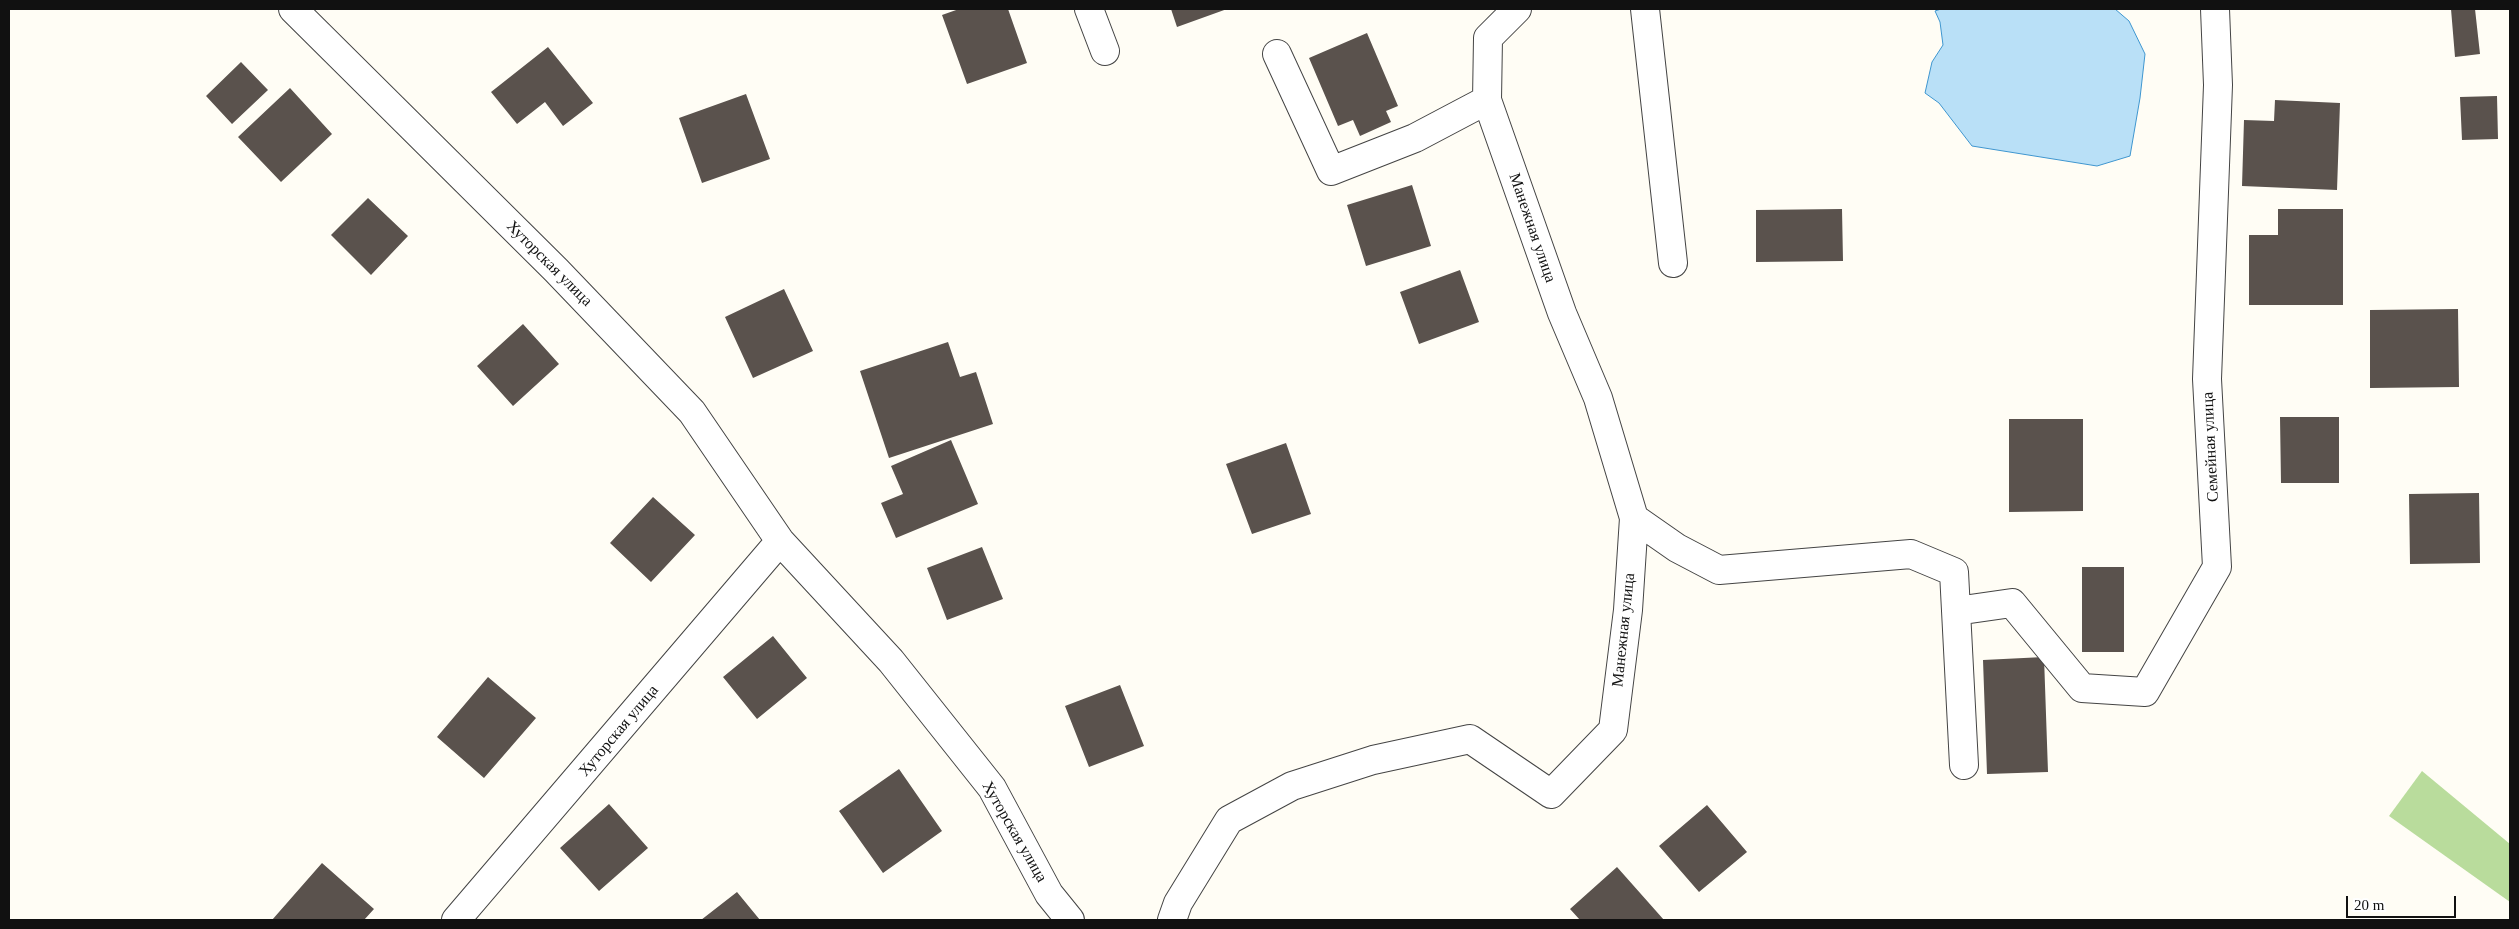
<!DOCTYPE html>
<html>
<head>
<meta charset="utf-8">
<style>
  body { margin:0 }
  #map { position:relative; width:2519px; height:929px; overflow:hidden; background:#fffdf5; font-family:Georgia,serif }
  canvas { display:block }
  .frame { position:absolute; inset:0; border:10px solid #111; pointer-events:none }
  .scale { position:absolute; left:2346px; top:896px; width:110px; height:22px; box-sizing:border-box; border:2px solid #111; border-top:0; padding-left:6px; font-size:15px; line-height:18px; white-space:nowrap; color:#111; -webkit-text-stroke:4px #fff; paint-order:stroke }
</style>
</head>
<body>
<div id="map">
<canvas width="2519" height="929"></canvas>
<div class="frame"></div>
<div class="scale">20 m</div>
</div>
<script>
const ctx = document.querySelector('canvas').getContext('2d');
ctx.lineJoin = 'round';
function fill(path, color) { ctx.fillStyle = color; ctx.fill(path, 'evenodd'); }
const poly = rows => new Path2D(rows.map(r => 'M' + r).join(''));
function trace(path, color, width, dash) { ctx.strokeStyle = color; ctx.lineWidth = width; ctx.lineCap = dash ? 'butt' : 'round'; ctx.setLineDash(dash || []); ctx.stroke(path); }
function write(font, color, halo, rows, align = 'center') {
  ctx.font = font + ' Georgia,serif'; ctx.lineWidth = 5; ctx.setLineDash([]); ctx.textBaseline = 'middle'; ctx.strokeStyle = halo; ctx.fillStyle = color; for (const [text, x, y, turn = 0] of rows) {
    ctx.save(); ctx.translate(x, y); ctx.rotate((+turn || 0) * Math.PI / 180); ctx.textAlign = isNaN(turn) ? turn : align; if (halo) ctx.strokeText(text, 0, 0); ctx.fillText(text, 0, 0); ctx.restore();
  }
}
const forest = poly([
  [2422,771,2510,844,2510,902,2389,816]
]);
const water = poly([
  [1941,9,2115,9,2129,21,2145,54,2140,98,2130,156,2097,166,1972,146,1939,103,1925,93,1932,62,1943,45,1940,22,1935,11,1941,9]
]);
const building = poly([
  [959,9,1008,9,1027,63,967,84,942,15],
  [1171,9,1227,9,1177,27],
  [2451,9,2475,9,2480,54,2455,57],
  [1367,33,1398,106,1386,111,1391,122,1360,136,1353,120,1338,126,1309,58],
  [548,47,593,103,563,126,545,102,517,124,491,92],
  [241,62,268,90,232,124,206,96],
  [290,88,332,134,281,182,238,137],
  [746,94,770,159,702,183,679,118],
  [2497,96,2498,139,2462,140,2460,97],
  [2275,100,2340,103,2337,190,2242,186,2244,120,2274,121],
  [1412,185,1431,246,1366,266,1347,205],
  [368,198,408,236,371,275,331,235],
  [1842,209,1843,261,1756,262,1756,210],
  [2278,209,2343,209,2343,305,2249,305,2249,235,2278,235],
  [1460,270,1479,322,1419,344,1400,292],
  [784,289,813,351,753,378,725,317],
  [2458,309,2459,387,2370,388,2370,310],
  [523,324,559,364,513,406,477,366],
  [948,342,960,377,976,372,993,424,889,458,860,371],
  [2280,417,2339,417,2339,483,2281,483],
  [2009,419,2083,419,2083,511,2009,512],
  [951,440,978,504,896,538,881,503,903,494,891,466],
  [1286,443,1311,514,1252,534,1226,464],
  [2479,493,2480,563,2410,564,2409,494],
  [653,497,695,535,651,582,610,543],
  [982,547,1003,599,947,620,927,568],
  [2082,567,2124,567,2124,652,2082,652],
  [773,636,807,678,757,719,723,677],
  [2044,657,2048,772,1987,774,1983,660],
  [488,677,536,718,484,778,437,737],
  [1120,685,1144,746,1089,767,1065,706],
  [899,769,942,831,883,873,839,811],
  [609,804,648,848,599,891,560,848],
  [1707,805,1747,852,1699,892,1659,846],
  [322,863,374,909,364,920,272,920],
  [1617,867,1664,920,1580,920,1570,909],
  [737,892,760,920,701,920]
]);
const street = poly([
  [293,9,556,270,692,412,780,541,891,661,992,788,1049,894,1070,920],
  [1089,9,1105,51],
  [1645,9,1673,263],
  [1277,54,1331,171,1415,138,1487,100],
  [1634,518,1677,548,1719,570,1911,554,1954,572,1964,765],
  [1956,611,2012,603,2082,688,2145,692,2217,567,2207,379,2218,85,2215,9],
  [456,920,780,541],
  [1172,920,1178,903,1229,820,1292,786,1373,760,1470,739,1551,794,1613,730,1628,610,1634,518,1598,398,1562,313,1487,100,1488,38,1517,9]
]);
const streetNames = [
  ["Манежная улица",1532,228,71],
  ["Хуторская улица",549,264,45],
  ["Семейная улица",2211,447,-93],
  ["Манежная улица",1624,630,-84],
  ["Хуторская улица",619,731,-50],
  ["Хуторская улица",1014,832,60]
];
fill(forest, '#b9dc9c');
fill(water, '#b9e0f7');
trace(water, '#3f96cf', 1);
fill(building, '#5a524d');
trace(street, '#444', 30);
trace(street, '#fff', 28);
write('16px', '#111', '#fff', streetNames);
</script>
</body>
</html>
